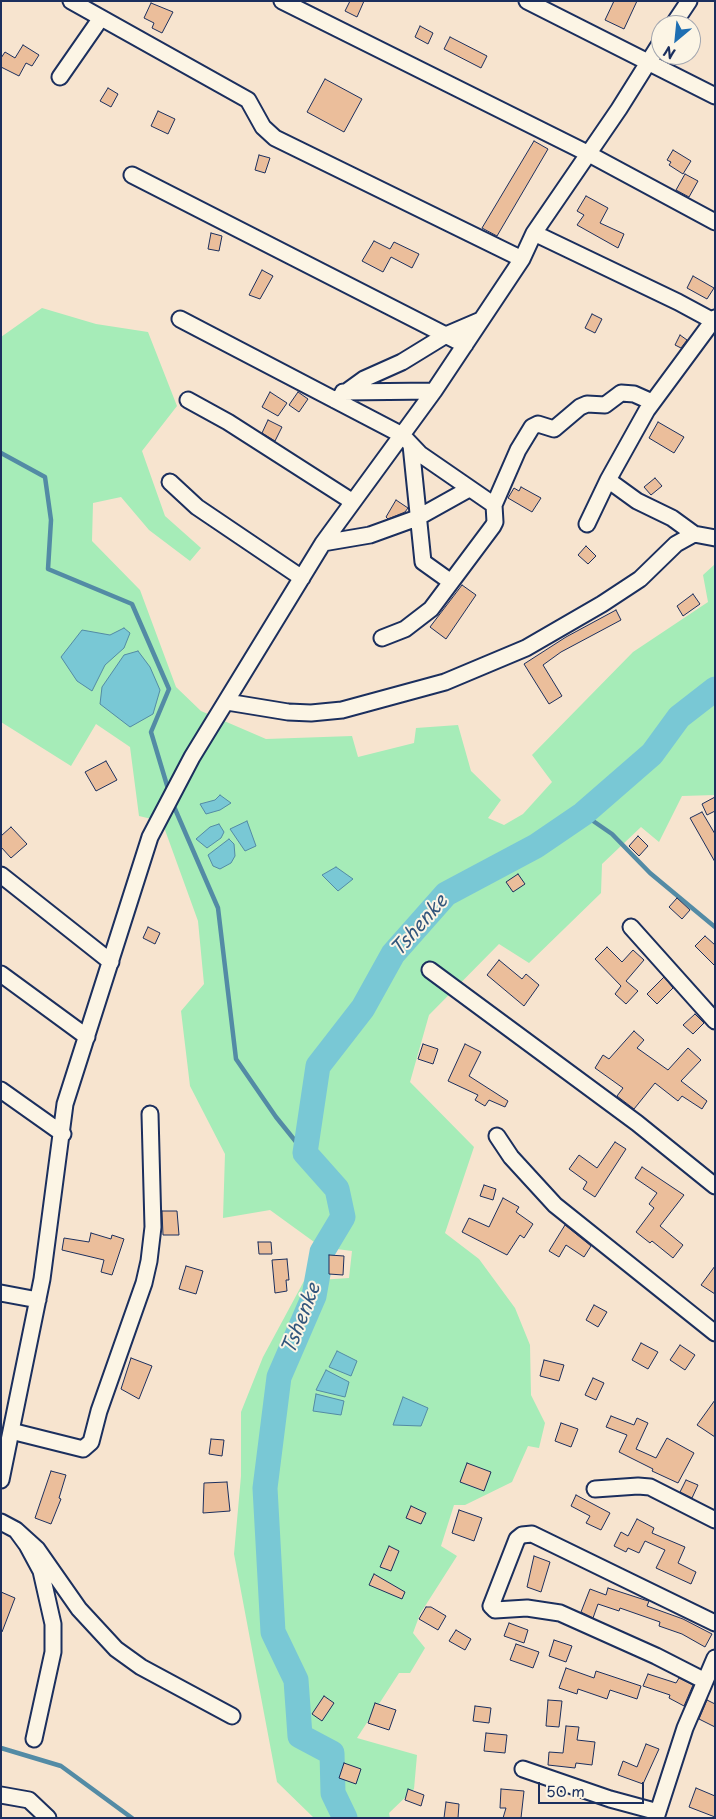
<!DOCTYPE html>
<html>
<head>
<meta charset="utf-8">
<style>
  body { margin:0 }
  #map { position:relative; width:716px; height:1819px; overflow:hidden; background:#f7e4cf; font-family:"Playpen Sans",sans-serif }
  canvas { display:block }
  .frame { position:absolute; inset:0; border:2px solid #1b2f5e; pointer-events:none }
  .north { position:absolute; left:651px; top:15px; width:50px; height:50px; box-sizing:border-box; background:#fcf5e5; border:1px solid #a2a6af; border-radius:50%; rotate:208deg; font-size:14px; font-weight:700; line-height:20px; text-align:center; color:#1b2f5e }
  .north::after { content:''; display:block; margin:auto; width:18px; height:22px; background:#1f6fb2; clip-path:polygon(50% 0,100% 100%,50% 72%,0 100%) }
  .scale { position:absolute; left:538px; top:1782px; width:106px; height:22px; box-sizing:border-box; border:2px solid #1b2f5e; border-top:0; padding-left:6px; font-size:15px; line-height:18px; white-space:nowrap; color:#1b2f5e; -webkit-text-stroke:4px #fcf5e5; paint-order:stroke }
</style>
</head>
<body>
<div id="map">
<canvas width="716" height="1819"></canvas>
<div class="frame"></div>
<div class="north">N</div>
<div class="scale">50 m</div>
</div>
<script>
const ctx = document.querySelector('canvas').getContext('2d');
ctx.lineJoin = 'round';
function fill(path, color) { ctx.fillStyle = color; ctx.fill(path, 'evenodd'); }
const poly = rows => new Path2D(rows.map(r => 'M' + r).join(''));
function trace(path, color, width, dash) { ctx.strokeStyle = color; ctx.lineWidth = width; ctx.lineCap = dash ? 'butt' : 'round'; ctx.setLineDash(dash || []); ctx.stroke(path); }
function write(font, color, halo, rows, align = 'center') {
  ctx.font = font + ' "Playpen Sans",sans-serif'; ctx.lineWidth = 4; ctx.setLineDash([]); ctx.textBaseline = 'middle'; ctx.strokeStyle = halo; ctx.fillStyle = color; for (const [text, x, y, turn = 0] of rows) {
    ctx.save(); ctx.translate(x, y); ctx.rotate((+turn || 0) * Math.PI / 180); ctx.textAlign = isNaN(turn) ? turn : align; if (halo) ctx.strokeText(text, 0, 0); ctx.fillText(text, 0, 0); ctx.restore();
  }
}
const green = poly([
  [42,308,96,324,148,332,177,406,142,451,165,516,201,548,190,561,149,530,121,497,93,503,92,541,140,590,176,687,201,711,266,739,352,736,358,757,414,743,416,728,458,725,471,771,501,800,488,818,504,825,523,814,552,782,532,755,633,652,708,602,703,575,715,564,715,795,682,796,659,842,641,827,602,864,601,893,529,963,499,944,429,1015,410,1082,474,1147,445,1233,479,1259,515,1308,530,1345,531,1395,545,1423,539,1448,528,1446,512,1482,465,1505,454,1505,441,1546,457,1556,420,1614,413,1633,425,1648,410,1673,399,1673,357,1738,417,1755,414,1789,389,1813,390,1818,314,1818,277,1782,234,1554,241,1476,241,1412,263,1357,304,1281,349,1278,352,1251,321,1247,270,1210,223,1218,225,1154,190,1086,181,1011,204,984,198,921,165,830,160,821,139,816,130,747,96,724,71,766,1,722,1,337]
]);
const water = poly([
  [124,628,130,633,124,648,105,665,92,691,77,681,61,657,82,630,110,635,124,628],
  [138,651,150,667,160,690,153,714,130,727,100,704,102,687,124,655,138,651],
  [220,795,231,803,220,810,206,814,200,804,215,800,220,795],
  [247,821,256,846,245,851,230,829,247,821],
  [219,824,224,832,221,838,207,848,196,839,210,827,219,824],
  [229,839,234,844,235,856,231,863,220,869,213,866,208,855,229,839],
  [336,867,353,879,338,891,322,875,336,867],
  [337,1351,357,1361,351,1376,329,1367,337,1351],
  [326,1370,349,1382,345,1397,316,1390,326,1370],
  [316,1394,344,1401,341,1415,313,1411,316,1394],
  [403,1397,428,1408,421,1426,393,1425,403,1397]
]);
const stream = poly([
  [1,453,45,477,51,520,48,569,132,604,169,689,151,732,169,792],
  [172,802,218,908,236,1059,276,1117,305,1153],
  [583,814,612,834,650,873,715,927],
  [1,1748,61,1766,132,1818]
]);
const river = poly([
  [345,1818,333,1793,332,1753,300,1736,296,1680,273,1632,265,1488,279,1377,314,1296,322,1252,343,1217,337,1189,305,1153,318,1066,363,1008,393,954,446,894,536,846,583,814,652,754,679,717,715,689]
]);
const building = poly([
  [350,1,364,1,357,17,345,11,350,1],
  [614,1,637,1,624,29,605,20,614,1],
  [151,3,173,12,162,33,152,28,154,23,144,18,151,3],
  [420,26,433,33,428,44,415,37,420,26],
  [450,37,487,56,481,68,444,49,450,37],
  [23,45,39,55,32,66,26,63,19,76,1,67,1,58,5,52,15,58,23,45],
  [325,79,362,99,344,132,307,112,325,79],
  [108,88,118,94,111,107,100,101,108,88],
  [158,111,175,119,168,134,151,126,158,111],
  [534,141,548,149,497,236,482,228,534,141],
  [673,150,691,161,683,174,669,165,671,162,667,160,673,150],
  [259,155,270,158,265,173,255,170,259,155],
  [685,174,698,181,689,197,676,190,685,174],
  [586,196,608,208,600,223,624,234,618,248,577,225,584,215,577,211,586,196],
  [211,233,222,236,219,251,208,249,211,233],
  [374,241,390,249,394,242,419,254,412,268,391,257,383,272,362,261,374,241],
  [262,270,273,276,260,299,249,295,262,270],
  [693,276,714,288,707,299,687,288,693,276],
  [592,314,602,319,595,333,585,328,592,314],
  [680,335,687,340,681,348,675,345,680,335],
  [270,392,287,403,278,416,262,407,270,392],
  [298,392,308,399,299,412,289,405,298,392],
  [268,420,282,427,275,441,262,433,268,420],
  [658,422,684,437,674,453,649,438,658,422],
  [655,478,662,486,651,495,644,487,655,478],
  [521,487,541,498,532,512,508,498,514,488,519,491,521,487],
  [396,500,408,508,405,512,388,519,386,517,396,500],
  [586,546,596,556,588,564,578,555,586,546],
  [462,585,476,595,446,639,430,627,462,585],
  [693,594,700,604,683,616,677,606,693,594],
  [616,610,621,620,561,652,543,665,562,696,549,704,524,664,566,637,616,610],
  [106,761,117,780,96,791,85,772,106,761],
  [715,797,715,811,707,815,702,804,715,797],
  [702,812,715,834,715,862,690,818,702,812],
  [11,827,27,844,11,858,1,847,1,836,11,827],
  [638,836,648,846,639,856,629,846,638,836],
  [518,874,525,884,513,892,506,882,518,874],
  [677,898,690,910,682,919,669,907,677,898],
  [148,927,160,933,155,944,143,938,148,927],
  [705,936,715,945,715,966,695,946,705,936],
  [607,947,622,962,633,950,644,960,626,981,638,991,626,1004,615,994,621,986,595,959,607,947],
  [499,960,522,979,526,974,539,985,524,1006,487,975,499,960],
  [664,977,673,988,657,1004,647,994,664,977],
  [695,1014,704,1023,693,1034,683,1025,695,1014],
  [634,1031,644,1040,637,1048,668,1070,688,1048,701,1060,681,1081,707,1101,702,1109,682,1096,678,1101,655,1083,634,1109,617,1096,623,1088,595,1068,603,1055,609,1059,634,1031],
  [423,1044,438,1049,433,1064,418,1059,423,1044],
  [465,1044,481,1052,469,1076,508,1101,505,1107,489,1100,485,1106,475,1100,478,1095,448,1081,465,1044],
  [615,1142,626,1149,595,1197,583,1189,587,1182,569,1169,579,1155,597,1168,615,1142],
  [642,1167,684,1195,660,1226,683,1245,673,1258,652,1241,650,1243,636,1232,654,1208,649,1204,657,1193,635,1178,642,1167],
  [484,1185,496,1189,493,1200,480,1196,484,1185],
  [503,1198,519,1207,516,1212,533,1224,524,1238,520,1235,507,1255,462,1232,469,1218,489,1227,503,1198],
  [162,1211,177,1211,179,1235,163,1235,162,1211],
  [565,1225,591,1246,584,1257,566,1245,559,1257,549,1251,565,1225],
  [91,1233,111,1239,112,1235,124,1239,112,1275,101,1272,104,1260,62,1250,64,1238,89,1242,91,1233],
  [258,1242,271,1242,272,1254,259,1254,258,1242],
  [329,1255,344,1256,343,1275,329,1274,329,1255],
  [287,1259,289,1280,286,1280,287,1291,275,1293,272,1260,287,1259],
  [186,1266,203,1271,196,1294,179,1289,186,1266],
  [715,1266,715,1294,701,1285,715,1266],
  [594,1305,607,1312,598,1327,586,1320,594,1305],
  [641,1343,658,1352,648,1369,632,1360,641,1343],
  [680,1345,695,1355,685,1370,670,1360,680,1345],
  [131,1358,152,1366,139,1399,121,1389,131,1358],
  [544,1360,564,1365,559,1381,540,1376,544,1360],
  [593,1378,604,1383,596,1400,585,1395,593,1378],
  [715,1400,715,1437,697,1425,715,1400],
  [611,1416,634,1425,637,1418,648,1423,636,1449,656,1458,667,1438,694,1453,678,1483,652,1471,653,1469,619,1452,627,1435,606,1427,611,1416],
  [561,1423,578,1429,571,1447,555,1441,561,1423],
  [211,1439,224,1440,222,1456,209,1454,211,1439],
  [467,1463,491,1472,484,1491,460,1482,467,1463],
  [51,1471,66,1475,59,1498,61,1499,51,1524,35,1518,51,1471],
  [686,1480,698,1485,692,1498,680,1492,686,1480],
  [227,1482,230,1511,203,1513,204,1483,227,1482],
  [576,1495,610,1513,601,1530,586,1523,590,1516,571,1506,576,1495],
  [411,1506,426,1513,421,1524,406,1518,411,1506],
  [459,1510,482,1518,474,1541,452,1533,459,1510],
  [637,1519,654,1528,652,1533,685,1547,678,1563,696,1572,691,1584,656,1568,665,1550,645,1541,639,1553,628,1548,626,1552,614,1546,621,1532,628,1536,637,1519],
  [389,1546,399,1551,391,1571,380,1567,389,1546],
  [534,1556,550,1562,541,1592,527,1587,534,1556],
  [374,1574,405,1592,402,1599,369,1585,374,1574],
  [608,1588,645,1600,649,1601,647,1606,683,1619,712,1634,705,1647,682,1634,659,1626,660,1622,620,1608,619,1611,598,1604,593,1618,581,1612,590,1589,606,1595,608,1588],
  [1,1592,15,1598,2,1632,1,1632,1,1592],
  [426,1607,431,1607,446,1616,438,1630,419,1619,426,1607],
  [509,1623,528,1630,524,1643,504,1636,509,1623],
  [456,1630,471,1639,465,1650,449,1641,456,1630],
  [554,1640,572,1646,566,1662,549,1656,554,1640],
  [516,1644,539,1652,533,1668,510,1660,516,1644],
  [566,1668,594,1678,596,1671,641,1686,637,1699,610,1690,607,1699,578,1689,577,1694,559,1688,566,1668],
  [648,1674,676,1683,679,1678,693,1685,684,1706,669,1698,670,1695,643,1686,648,1674],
  [324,1696,334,1703,322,1721,312,1714,324,1696],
  [548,1700,562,1701,559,1727,546,1726,548,1700],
  [707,1700,715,1704,715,1727,699,1719,707,1700],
  [375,1703,396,1710,389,1730,368,1723,375,1703],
  [475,1706,491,1708,489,1723,473,1721,475,1706],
  [566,1726,579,1727,577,1740,595,1742,592,1765,576,1763,575,1768,548,1765,549,1752,563,1753,566,1726],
  [486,1733,507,1735,505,1753,484,1751,486,1733],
  [646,1744,659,1749,643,1784,618,1775,623,1761,637,1767,646,1744],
  [344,1763,361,1769,356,1784,339,1778,344,1763],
  [696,1788,715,1796,715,1817,689,1807,696,1788],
  [408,1789,424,1795,421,1806,405,1800,408,1789],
  [501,1789,524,1791,521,1818,503,1818,506,1808,500,1808,501,1789],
  [446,1802,459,1804,458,1818,444,1818,446,1802]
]);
const street = poly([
  [71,1,248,100,263,127,275,138,522,259],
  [282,1,587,153,715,222],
  [527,1,715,96],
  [673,25,689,1],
  [60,77,101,18],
  [132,175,465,345],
  [534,233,678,302,715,322],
  [180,319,402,435,420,454,494,505],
  [343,392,434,391],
  [188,400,228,422,353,502],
  [335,400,364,379,402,362,446,335,481,320],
  [411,445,423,562,451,582],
  [608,480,637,501,672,518,694,534,715,538],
  [170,482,197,507,302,578],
  [587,524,608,480,647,410,715,318],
  [323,543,370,535,417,518,469,489],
  [382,638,405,629,431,609,493,526,495,522,494,505,518,450,532,427,538,424,554,429,580,407,587,404,605,405,621,393,634,394,652,402],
  [227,702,288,712,311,713,342,710,445,682,526,648,602,604,640,579,676,544,694,534],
  [1,875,111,962],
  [631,927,715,1021],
  [430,970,637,1123,715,1186],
  [1,974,87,1037],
  [1,1090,63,1134],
  [497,1136,511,1157,555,1205,715,1333],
  [1,1293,38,1300],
  [11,1431,83,1449,91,1442,99,1411,144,1283,149,1261,153,1227,150,1114],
  [1,1480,42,1279,65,1104,150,837,192,757,323,543,434,391,522,259,534,233,619,109,661,42],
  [595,1489,638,1486,650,1487,715,1520],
  [1,1522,16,1530,27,1545,41,1571,53,1624,53,1652,34,1739],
  [16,1530,37,1549,79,1609,116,1649,141,1667,232,1716],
  [705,1681,656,1656,560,1613,527,1608,495,1610,491,1606,517,1539,522,1535,532,1534,715,1623],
  [523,1769,610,1799,658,1812],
  [1,1795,29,1800,48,1818],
  [656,1818,685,1728,715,1658]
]);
const waterNames = [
  ["Tshenke",420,926,-49],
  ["Tshenke",302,1319,-69]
];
fill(green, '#a6ecb8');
fill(water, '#79c8d5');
trace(water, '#538ba5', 1);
trace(stream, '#538ba5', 4.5);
trace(river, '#79c8d5', 25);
fill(building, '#ebbe9b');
trace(building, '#1b2f5e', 1);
trace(street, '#1b2f5e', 19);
trace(street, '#fcf5e5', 15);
write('italic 19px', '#32557c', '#fcf5e5', waterNames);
</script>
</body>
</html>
